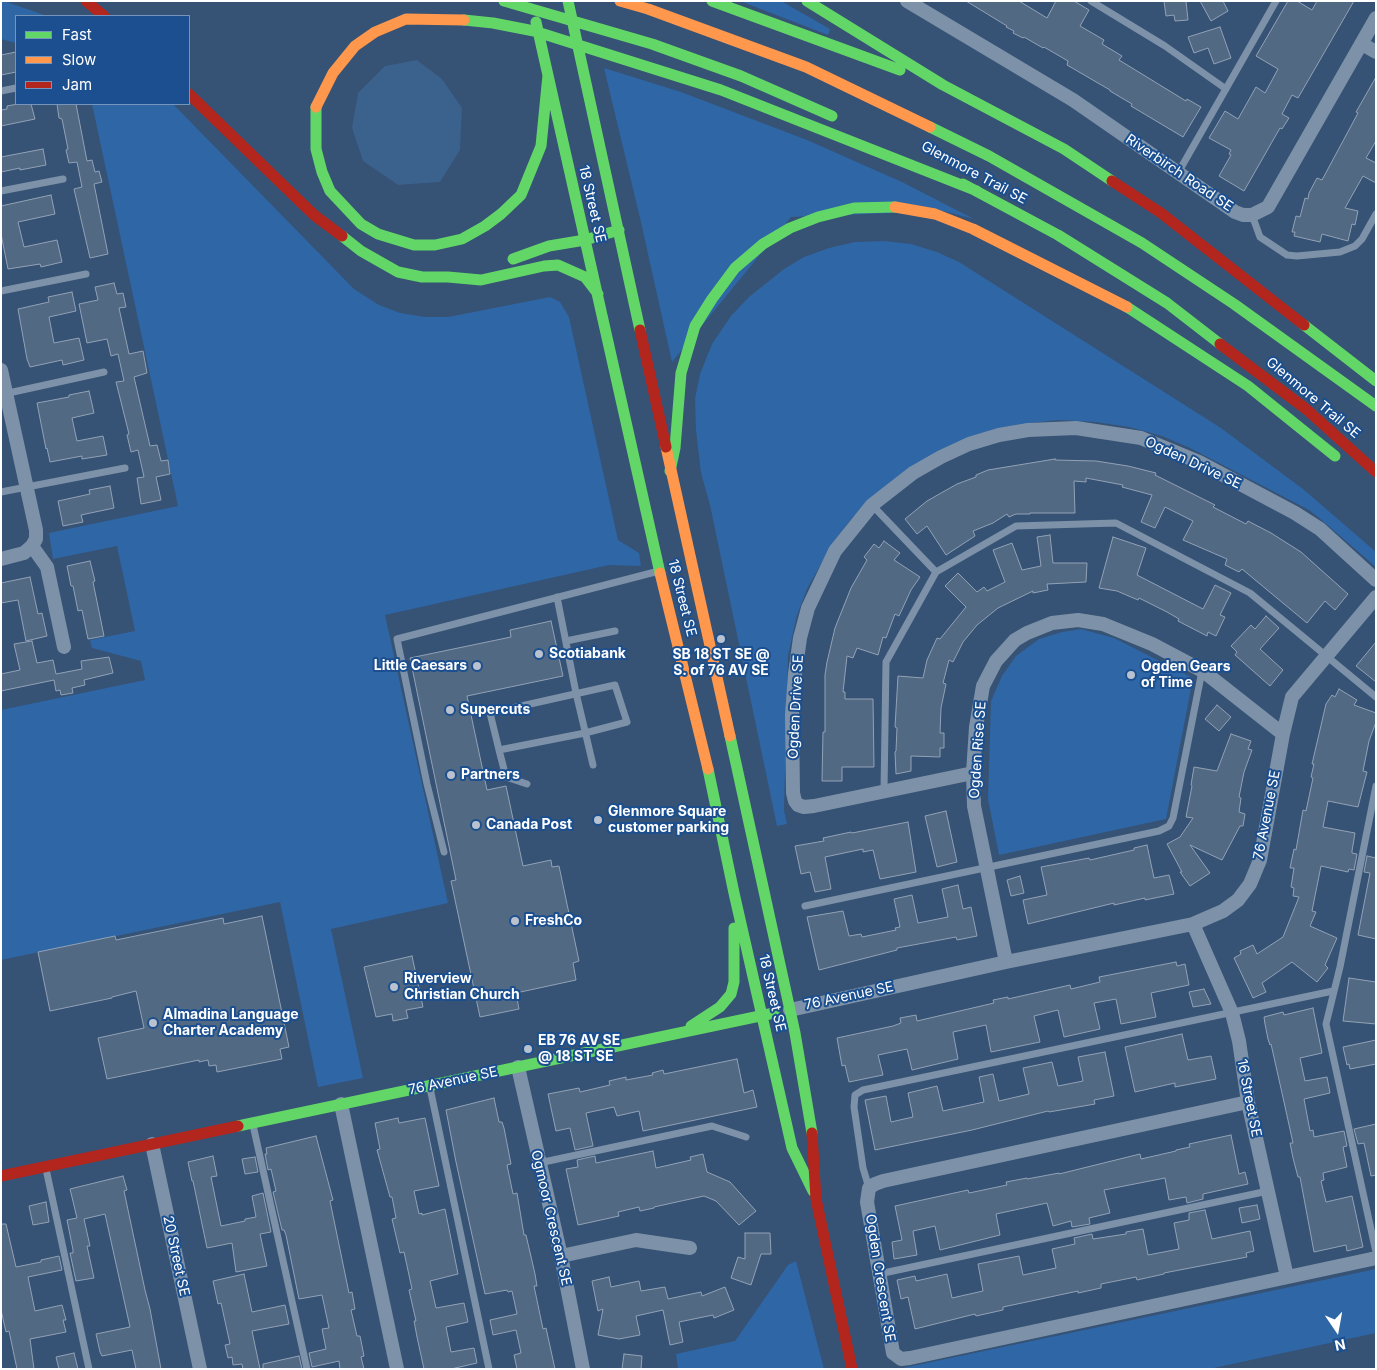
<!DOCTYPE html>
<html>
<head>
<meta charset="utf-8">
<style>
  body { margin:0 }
  #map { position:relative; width:1377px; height:1370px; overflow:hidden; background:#365274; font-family:Inter,sans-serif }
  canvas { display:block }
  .frame { position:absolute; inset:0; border:2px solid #fff; pointer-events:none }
  .legend { position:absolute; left:15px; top:15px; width:175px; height:90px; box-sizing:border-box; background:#1b4f8f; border:1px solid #7695bc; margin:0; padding:6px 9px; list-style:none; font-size:15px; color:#fff }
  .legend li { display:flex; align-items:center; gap:10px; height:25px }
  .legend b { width:25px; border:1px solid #7695bc }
  .north { position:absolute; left:1312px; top:1305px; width:50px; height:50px; -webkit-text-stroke:4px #1b4f8f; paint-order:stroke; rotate:168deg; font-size:14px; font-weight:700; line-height:20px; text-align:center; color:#fff }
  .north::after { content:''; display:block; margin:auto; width:18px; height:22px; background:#fff; clip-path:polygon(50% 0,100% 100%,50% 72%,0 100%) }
</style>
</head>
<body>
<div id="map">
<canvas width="1377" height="1370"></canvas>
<div class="frame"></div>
<ul class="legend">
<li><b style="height:6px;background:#63d668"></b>Fast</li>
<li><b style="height:6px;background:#ff974d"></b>Slow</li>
<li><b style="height:6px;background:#b3261e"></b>Jam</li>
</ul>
<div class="north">N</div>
</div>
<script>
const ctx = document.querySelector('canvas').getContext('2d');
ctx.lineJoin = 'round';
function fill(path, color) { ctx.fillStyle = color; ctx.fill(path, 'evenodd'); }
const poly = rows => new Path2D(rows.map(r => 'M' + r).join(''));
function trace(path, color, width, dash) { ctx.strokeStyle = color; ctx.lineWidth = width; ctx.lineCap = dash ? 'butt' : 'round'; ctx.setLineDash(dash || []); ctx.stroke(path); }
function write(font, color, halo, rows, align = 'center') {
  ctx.font = font + ' Inter,sans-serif'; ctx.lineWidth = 4; ctx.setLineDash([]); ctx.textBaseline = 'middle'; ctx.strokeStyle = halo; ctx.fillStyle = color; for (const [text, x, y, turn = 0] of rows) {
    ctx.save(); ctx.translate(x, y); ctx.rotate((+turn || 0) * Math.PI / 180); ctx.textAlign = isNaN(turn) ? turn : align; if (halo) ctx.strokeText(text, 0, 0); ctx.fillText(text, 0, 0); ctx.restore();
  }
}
const green = poly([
  [1,1,7,2,47,16,16,16,16,43,1,39],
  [740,1,781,1,830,29,828,35],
  [604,68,681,92,807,140,902,182,974,219,943,211,791,217,672,362,640,218],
  [92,104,173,104,354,289,379,305,400,313,425,317,448,317,550,297,560,302,569,317,618,540,639,553,641,566,609,565,385,615,448,903,331,929,363,1078,318,1087,280,902,1,960,1,710,145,680,141,661,92,648,90,640,135,631,117,546,53,559,49,533,178,506],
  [884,241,911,244,937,252,959,262,1221,428,1303,489,1376,552,1376,567,1318,517,1309,510,1190,448,1162,436,1129,427,1096,422,1059,420,1020,424,978,434,945,448,875,495,852,518,832,544,807,589,797,615,788,656,784,810,787,824,777,826,710,505,701,473,696,430,695,399,700,374,712,344,731,316,749,297,784,269,804,257,829,248,855,242],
  [1081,629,1114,638,1193,678,1166,819,999,855,988,799,991,701,1002,676,1016,656,1039,639,1062,632],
  [796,1261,824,1369,678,1369,676,1354,735,1341,788,1265],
  [1376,1269,1376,1333,1209,1369,898,1369]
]);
const water = poly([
  [417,60,442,79,462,108,460,150,440,182,398,185,363,161,352,128,358,93,385,66]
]);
const building = poly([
  [966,1,1019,1,1047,18,1056,1,1074,1,1089,10,1080,26,1104,40,1102,44,1122,56,1119,60,1186,101,1187,99,1201,107,1183,137,1131,106,1132,104,1110,91,1110,90,1067,65,1068,61,1044,47,1043,48,1024,37,1023,38,1013,33,1014,31,1006,27,1007,26,966,1],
  [1164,1,1186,1,1188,20,1175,21,1174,15,1166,16,1164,1],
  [1200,1,1223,1,1228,11,1211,21,1200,1],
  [1288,1,1297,1,1312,10,1317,1,1354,1,1298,98,1292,95,1282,114,1289,118,1282,129,1280,128,1244,191,1219,176,1231,155,1229,154,1231,150,1209,138,1225,111,1238,119,1256,87,1265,93,1271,82,1278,69,1256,56,1288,1],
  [1220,27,1231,58,1214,64,1208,48,1194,53,1188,37,1220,27],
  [16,52,16,72,1,75,1,55,16,52],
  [1376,77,1376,141,1366,158,1376,163,1376,183,1363,176,1345,208,1358,211,1355,225,1352,224,1348,241,1322,234,1320,242,1294,236,1295,232,1292,232,1296,216,1300,217,1305,198,1308,199,1309,193,1317,178,1322,180,1358,113,1356,112,1376,77],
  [18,104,31,104,35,119,1,126,1,110,7,109,7,106,18,104],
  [57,104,76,104,87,161,92,160,95,172,99,171,102,182,94,184,108,254,90,258,74,189,82,187,77,162,69,163,66,150,68,149,62,119,59,118,57,104],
  [43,149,46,165,20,170,20,168,1,172,1,157,43,149],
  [51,195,55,214,18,222,24,247,57,240,62,262,41,267,40,264,8,269,1,234,1,206,51,195],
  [114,283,117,294,123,293,126,307,119,308,129,354,143,351,147,373,134,377,150,446,157,445,161,461,168,460,170,474,156,477,161,500,141,504,137,478,144,477,138,450,131,452,127,435,129,434,116,382,124,381,118,354,111,356,107,339,87,343,79,304,98,300,95,287,114,283],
  [72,292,76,311,49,317,54,343,79,338,84,360,63,365,62,360,30,367,27,359,18,309,49,302,48,297,72,292],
  [89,391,94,413,72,418,77,441,103,436,107,455,82,459,82,456,50,462,47,448,46,449,37,403,69,397,69,395,89,391],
  [1055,459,1055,460,1096,461,1128,466,1156,473,1155,475,1215,505,1213,507,1246,524,1248,521,1271,533,1301,552,1348,594,1335,610,1325,601,1307,623,1242,569,1239,572,1225,565,1227,559,1183,540,1193,521,1165,507,1155,528,1141,522,1152,495,1122,487,1123,485,1086,478,1086,482,1074,481,1075,513,1030,513,1030,514,1016,514,1009,517,1007,514,993,523,973,531,975,536,946,555,927,526,917,534,905,519,927,501,957,484,976,477,976,475,988,470,1055,459],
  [110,486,114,508,81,515,83,522,63,526,58,501,90,494,89,490,110,486],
  [1050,535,1053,563,1087,563,1086,582,1047,584,1048,590,1033,593,1033,591,998,608,977,625,963,642,953,662,949,660,943,683,946,684,941,708,940,733,944,733,944,748,940,748,940,757,911,756,911,771,896,774,895,752,896,751,897,728,895,727,898,676,923,678,927,660,937,638,940,639,966,607,945,586,958,573,977,592,984,587,987,591,1005,582,993,550,1012,543,1022,570,1041,566,1037,537,1050,535],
  [1113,537,1146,548,1137,575,1203,609,1215,585,1231,593,1220,615,1225,617,1216,636,1208,632,1207,636,1178,621,1179,619,1167,612,1139,598,1138,600,1117,591,1099,588,1113,537],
  [884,541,900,553,894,560,920,577,911,590,899,616,895,614,886,638,883,637,878,655,857,648,853,658,847,656,843,692,845,692,845,699,873,699,874,767,842,767,842,781,822,781,823,732,825,732,825,675,827,662,835,628,851,588,867,560,864,557,874,544,879,548,884,541],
  [90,561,95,581,93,582,104,636,88,639,82,610,78,611,73,586,71,586,67,566,90,561],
  [30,577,38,614,42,613,47,636,26,641,18,600,1,603,1,583,30,577],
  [1266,616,1279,628,1260,649,1283,670,1270,686,1235,655,1237,652,1231,646,1251,625,1255,629,1266,616],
  [551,621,563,676,467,696,487,790,506,786,523,866,551,860,552,867,559,866,579,961,573,963,576,980,516,993,519,1009,480,1017,451,881,456,880,410,658,511,637,510,630,551,621],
  [32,641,37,663,53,660,56,674,82,669,81,661,109,657,113,673,84,680,85,685,72,688,73,693,61,695,60,690,56,691,54,680,1,691,1,674,20,670,14,644,32,641],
  [1376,642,1376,682,1356,666,1376,642],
  [1339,689,1357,700,1354,705,1376,713,1376,722,1369,741,1363,771,1367,772,1358,807,1328,801,1323,827,1355,833,1352,851,1352,853,1357,854,1354,870,1349,869,1348,872,1321,866,1312,911,1316,912,1310,926,1337,938,1325,965,1328,968,1317,982,1292,962,1262,983,1266,992,1253,998,1234,958,1241,954,1240,951,1253,945,1257,954,1283,937,1299,897,1293,896,1294,888,1291,887,1294,868,1290,868,1294,849,1296,850,1303,810,1306,811,1313,778,1311,777,1314,764,1312,764,1326,704,1332,695,1335,697,1339,689],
  [1217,705,1231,717,1219,731,1205,719,1217,705],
  [1231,734,1251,741,1248,749,1252,750,1244,772,1239,797,1241,798,1239,812,1245,814,1243,826,1240,826,1222,860,1190,845,1210,873,1190,886,1180,872,1182,872,1167,844,1180,837,1193,818,1186,817,1192,786,1191,785,1194,767,1217,771,1231,734],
  [946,811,957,862,937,867,925,816,946,811],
  [908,822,916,872,880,879,873,850,863,852,863,849,825,857,831,889,815,892,810,872,801,874,795,846,824,841,823,838,851,832,852,833,908,822],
  [1147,845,1154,878,1169,875,1174,894,1145,900,1145,898,1114,905,1114,903,1028,924,1023,900,1047,895,1041,867,1089,858,1090,860,1134,850,1134,848,1147,845],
  [1367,856,1376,858,1376,939,1358,935,1370,873,1364,872,1367,856],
  [1020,876,1024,893,1011,896,1007,880,1020,876],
  [958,885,963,909,971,907,977,936,957,940,956,937,897,948,897,950,819,970,807,917,843,911,849,936,861,934,862,937,896,930,895,928,900,927,894,899,912,895,918,923,948,917,942,889,958,885],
  [262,916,289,1047,280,1049,282,1059,217,1072,216,1065,209,1066,208,1060,199,1062,199,1060,107,1079,98,1038,144,1028,136,991,112,997,112,998,50,1011,38,952,115,936,116,940,223,918,224,924,262,916],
  [412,956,423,1007,406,1010,408,1018,393,1021,392,1014,376,1017,364,967,412,956],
  [1176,962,1177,966,1185,964,1189,985,1151,993,1156,1017,1121,1024,1116,999,1094,1003,1100,1029,1064,1037,1058,1010,1034,1016,1040,1042,991,1052,986,1025,953,1032,958,1059,912,1070,907,1049,878,1055,883,1075,849,1082,845,1065,842,1066,837,1038,893,1026,901,1023,900,1018,916,1015,917,1021,994,1003,993,1000,1008,997,1008,999,1070,985,1071,989,1100,982,1099,977,1176,962],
  [1349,978,1376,982,1376,1024,1343,1021,1349,978],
  [1204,989,1211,1004,1193,1007,1189,992,1204,989],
  [1313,1008,1322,1053,1300,1058,1305,1081,1327,1077,1330,1093,1304,1099,1310,1131,1313,1130,1314,1137,1344,1131,1347,1146,1343,1147,1347,1167,1323,1173,1324,1180,1321,1181,1326,1202,1352,1196,1363,1247,1347,1251,1346,1245,1314,1252,1300,1177,1298,1177,1293,1158,1290,1143,1293,1143,1284,1102,1271,1044,1270,1045,1268,1039,1265,1024,1264,1017,1283,1012,1284,1015,1313,1008],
  [1182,1034,1188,1060,1211,1056,1216,1079,1175,1087,1175,1083,1135,1092,1125,1047,1182,1034],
  [1376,1040,1376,1064,1350,1069,1349,1064,1347,1065,1343,1047,1376,1040],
  [1105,1052,1114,1096,1094,1100,1095,1104,1049,1112,1048,1111,972,1130,875,1150,865,1100,886,1096,891,1122,913,1117,908,1093,937,1086,943,1111,984,1102,979,1077,993,1074,999,1101,1029,1094,1023,1068,1052,1062,1058,1086,1083,1081,1078,1057,1105,1052],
  [737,1059,744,1093,753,1090,757,1107,643,1131,639,1111,617,1116,614,1107,586,1113,593,1146,575,1150,570,1128,556,1131,548,1094,579,1088,580,1092,610,1085,609,1081,626,1077,626,1080,653,1075,652,1073,663,1070,664,1074,737,1059],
  [494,1098,499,1122,502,1122,504,1128,511,1164,507,1165,513,1194,517,1193,524,1235,526,1235,535,1274,537,1286,534,1286,543,1329,546,1328,555,1369,517,1369,514,1355,521,1353,516,1330,493,1335,490,1320,517,1314,512,1291,508,1292,507,1290,485,1294,456,1162,446,1110,494,1098],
  [398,1118,399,1123,425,1118,439,1186,414,1191,419,1214,422,1213,422,1215,445,1209,458,1274,430,1281,436,1308,464,1303,468,1322,446,1327,451,1352,474,1348,477,1363,451,1369,424,1369,417,1337,414,1321,416,1321,409,1290,412,1289,404,1252,400,1253,392,1219,396,1218,392,1197,390,1197,377,1150,380,1149,375,1123,398,1118],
  [1376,1124,1376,1175,1371,1176,1364,1143,1358,1144,1354,1129,1376,1124],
  [1231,1135,1239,1174,1245,1172,1248,1184,1203,1194,1203,1199,1187,1203,1186,1197,1169,1200,1165,1178,1104,1190,1110,1213,1089,1218,1090,1224,1072,1227,1071,1221,1053,1226,1047,1203,996,1214,1000,1235,940,1250,935,1226,913,1231,917,1255,894,1259,892,1242,902,1240,895,1206,968,1190,969,1193,1007,1185,1006,1182,1027,1178,1027,1179,1059,1173,1059,1174,1140,1154,1141,1159,1176,1151,1176,1150,1190,1147,1189,1144,1231,1135],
  [316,1136,333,1200,330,1201,349,1293,352,1292,355,1309,351,1310,357,1336,360,1336,364,1356,361,1357,364,1369,340,1369,339,1361,312,1367,309,1353,326,1349,322,1329,329,1328,322,1295,299,1299,286,1235,284,1230,282,1230,273,1192,276,1191,271,1169,268,1170,265,1154,267,1154,266,1148,316,1136],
  [653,1151,656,1168,691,1160,690,1157,703,1154,707,1172,730,1182,756,1211,739,1225,716,1201,704,1196,654,1207,654,1208,640,1211,639,1207,618,1212,619,1216,578,1225,566,1169,578,1167,577,1160,595,1156,596,1163,653,1151],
  [213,1156,217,1176,211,1177,221,1226,245,1221,245,1219,256,1217,252,1196,263,1193,271,1232,260,1234,267,1266,236,1272,232,1243,207,1248,193,1181,192,1181,188,1162,213,1156],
  [255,1157,258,1172,245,1174,242,1159,255,1157],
  [123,1176,127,1190,124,1191,145,1290,150,1309,161,1369,136,1369,132,1350,102,1356,100,1352,96,1334,130,1327,105,1214,84,1219,90,1246,87,1246,94,1278,76,1281,70,1253,73,1253,73,1250,67,1220,77,1218,70,1189,123,1176],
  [46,1202,49,1222,33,1225,29,1206,46,1202],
  [1257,1205,1260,1219,1242,1223,1239,1208,1257,1205],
  [1205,1210,1212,1239,1250,1231,1254,1251,1246,1253,1247,1257,1164,1273,1164,1274,1137,1280,1136,1277,1101,1284,1101,1288,1078,1293,1078,1291,1036,1300,1003,1307,1003,1310,976,1316,975,1314,915,1329,908,1297,901,1299,897,1280,915,1276,916,1281,947,1274,952,1298,983,1291,978,1264,1019,1256,1023,1275,1056,1268,1052,1249,1075,1244,1074,1238,1092,1234,1093,1239,1126,1234,1126,1232,1143,1229,1148,1255,1179,1249,1174,1223,1189,1220,1189,1213,1205,1210],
  [1,1224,6,1224,16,1267,41,1262,41,1260,59,1256,62,1270,28,1277,35,1311,62,1305,66,1320,63,1320,66,1332,30,1339,34,1369,17,1369,9,1331,6,1332,1,1310,1,1224],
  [745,1233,770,1233,771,1254,761,1254,751,1285,731,1278,738,1257,745,1259,745,1233],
  [244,1274,252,1312,285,1305,289,1324,252,1331,260,1369,243,1369,242,1364,233,1365,232,1357,228,1358,225,1345,230,1344,221,1303,218,1304,213,1281,244,1274],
  [609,1277,611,1287,639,1281,641,1291,665,1287,668,1299,701,1292,702,1296,725,1287,734,1310,714,1318,713,1315,679,1322,683,1342,670,1345,663,1310,636,1316,640,1335,619,1339,598,1335,603,1309,598,1311,592,1281,609,1277],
  [74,1353,78,1369,59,1369,56,1357,74,1353],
  [624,1354,642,1356,641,1369,622,1369,624,1354],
  [299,1356,302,1369,263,1369,263,1364,299,1356]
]);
const lane = poly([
  [1091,1,1165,46,1226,89],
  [1,91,16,88],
  [1178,173,1276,1],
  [1,191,63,179],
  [1252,215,1260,237,1287,255,1297,256,1340,252,1355,246,1362,239,1376,214],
  [1,291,86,274],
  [4,394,104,372],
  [1,492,125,468],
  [872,505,936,572],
  [557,597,576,693,593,765],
  [566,641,615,631],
  [499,750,490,713,615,685,627,722,585,733,499,750,506,777,527,784],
  [1376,786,1340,967,1326,1024,1376,1252],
  [884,791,886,662,936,572,1016,526,1116,523,1250,593,1376,697],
  [444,852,427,784,397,639,659,571],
  [805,906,1159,831,1169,826,1173,818,1202,671],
  [430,1088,489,1369],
  [253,1125,307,1369],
  [539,1163,712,1126,746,1137],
  [46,1169,89,1369],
  [869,1188,863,1168,854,1107,855,1095,863,1090,1333,991],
  [879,1274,1268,1191]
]);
const street = poly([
  [907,1,1073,100,1235,212,1243,215,1252,215,1268,207,1376,18],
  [1362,44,1376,52],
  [1,370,36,530,36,539,32,546,24,553,1,559],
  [32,546,47,567,64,647],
  [973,773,814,806,804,807,798,805,795,801,793,793,792,715,795,674,800,638,808,608,835,551,872,505,913,473,941,457,969,444,999,435,1028,430,1076,428,1141,438,1199,462,1295,513,1320,529,1376,580],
  [1193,924,1232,1013,1239,1041,1248,1102,1287,1277],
  [1006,962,974,806,973,773,976,727,983,686,996,661,1015,640,1027,633,1052,623,1078,620,1103,624,1152,644,1203,671,1283,734],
  [790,1010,1006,962,1193,924,1223,911,1238,900,1250,884,1260,860,1283,734,1292,697,1376,597],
  [518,1067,561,1256,583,1369],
  [1248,1102,883,1181,875,1184,869,1188,867,1202,893,1353,901,1359,910,1358,1376,1258],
  [341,1104,397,1369],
  [152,1144,200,1369],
  [561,1256,636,1240,690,1248]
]);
const fast = poly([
  [504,1,652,44,741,76,832,116],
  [568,1,640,330],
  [712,1,900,70],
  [807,1,943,85,1064,149,1112,181],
  [464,20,493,23,534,31,721,90,977,191],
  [536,22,660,573],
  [316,107,316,149,322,172,330,191,361,224,378,234,414,245,435,245,462,239,485,226,501,214,521,195,541,146,548,75],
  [930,127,989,156,1142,243,1234,304,1376,406],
  [963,184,1058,235,1167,303,1220,344],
  [342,236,361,251,398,272,422,277,448,277,481,280,544,266,558,265,585,277,598,294],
  [513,259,549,246,585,240,619,230],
  [1127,307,1248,386,1335,456],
  [1304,325,1376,381],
  [670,471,675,448,681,373,695,326,712,299,735,268,763,244,790,228,818,217,854,208,895,207],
  [730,736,795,1033,812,1133],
  [708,769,734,893,792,1148,813,1191],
  [691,1026,720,1007,731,994,734,982,734,928],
  [238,1126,774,1013]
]);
const slow = poly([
  [620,1,648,9,806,67,930,127],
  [316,107,333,73,355,46,375,32,406,19,464,20],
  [895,207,935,214,973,229,1127,307],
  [666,447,730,736],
  [660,573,708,769]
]);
const jam = poly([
  [86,1,104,16],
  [189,94,314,215,342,236],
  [1112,181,1161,213,1304,325],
  [640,330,666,447],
  [1220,344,1306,409,1376,472],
  [812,1133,816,1199,852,1369],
  [1,1176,238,1126]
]);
const markers = [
  [721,639,5,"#b9c2ce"],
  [539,654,5,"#b9c2ce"],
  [477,666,5,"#b9c2ce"],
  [1131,675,5,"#b9c2ce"],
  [450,710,5,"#b9c2ce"],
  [451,775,5,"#b9c2ce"],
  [598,820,5,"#b9c2ce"],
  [476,825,5,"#b9c2ce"],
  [515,921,5,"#b9c2ce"],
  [394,987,5,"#b9c2ce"],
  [153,1023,5,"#b9c2ce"],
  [528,1049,5,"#b9c2ce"]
];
const streetNames = [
  ["Glenmore Trail SE",974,173,28],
  ["Riverbirch Road SE",1179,173,34],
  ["18 Street SE",592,204,77],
  ["Glenmore Trail SE",1313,398,40],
  ["Ogden Drive SE",1193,463,25],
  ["18 Street SE",682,598,76],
  ["Ogden Drive SE",796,707,-87],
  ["Ogden Rise SE",978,750,-86],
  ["76 Avenue SE",1267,815,-79],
  ["18 Street SE",772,993,77],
  ["76 Avenue SE",849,996,-12],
  ["76 Avenue SE",453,1081,-12],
  ["16 Street SE",1249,1098,79],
  ["Ogmoor Crescent SE",551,1218,77],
  ["20 Street SE",176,1256,78],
  ["Ogden Crescent SE",880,1278,81]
];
const poiNames = [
  ["Scotiabank",549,654],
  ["SB 18 ST SE @",721,655,"center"],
  ["S. of 76 AV SE",721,671,"center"],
  ["Little Caesars",467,666,"right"],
  ["Ogden Gears",1141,667],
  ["of Time",1141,683],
  ["Supercuts",460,710],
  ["Partners",461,775],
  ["Glenmore Square",608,812],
  ["customer parking",608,828],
  ["Canada Post",486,825],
  ["FreshCo",525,921],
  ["Riverview",404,979],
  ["Christian Church",404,995],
  ["Almadina Language",163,1015],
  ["Charter Academy",163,1031],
  ["EB 76 AV SE",538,1041],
  ["@ 18 ST SE",538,1057]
];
fill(green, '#2f66a5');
fill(water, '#3b618d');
fill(building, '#526984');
trace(building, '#92a2b6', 1);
trace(lane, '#7d92a8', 7);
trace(street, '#7d92a8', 14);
trace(fast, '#63d668', 11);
trace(slow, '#ff974d', 11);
trace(jam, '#b3261e', 11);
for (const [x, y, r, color] of markers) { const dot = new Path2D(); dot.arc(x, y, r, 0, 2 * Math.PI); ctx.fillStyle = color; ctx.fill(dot); trace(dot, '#1b4f8f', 2); }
write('14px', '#fff', '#1b4f8f', streetNames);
write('bold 14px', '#fff', '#1b4f8f', poiNames, 'left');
</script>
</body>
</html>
